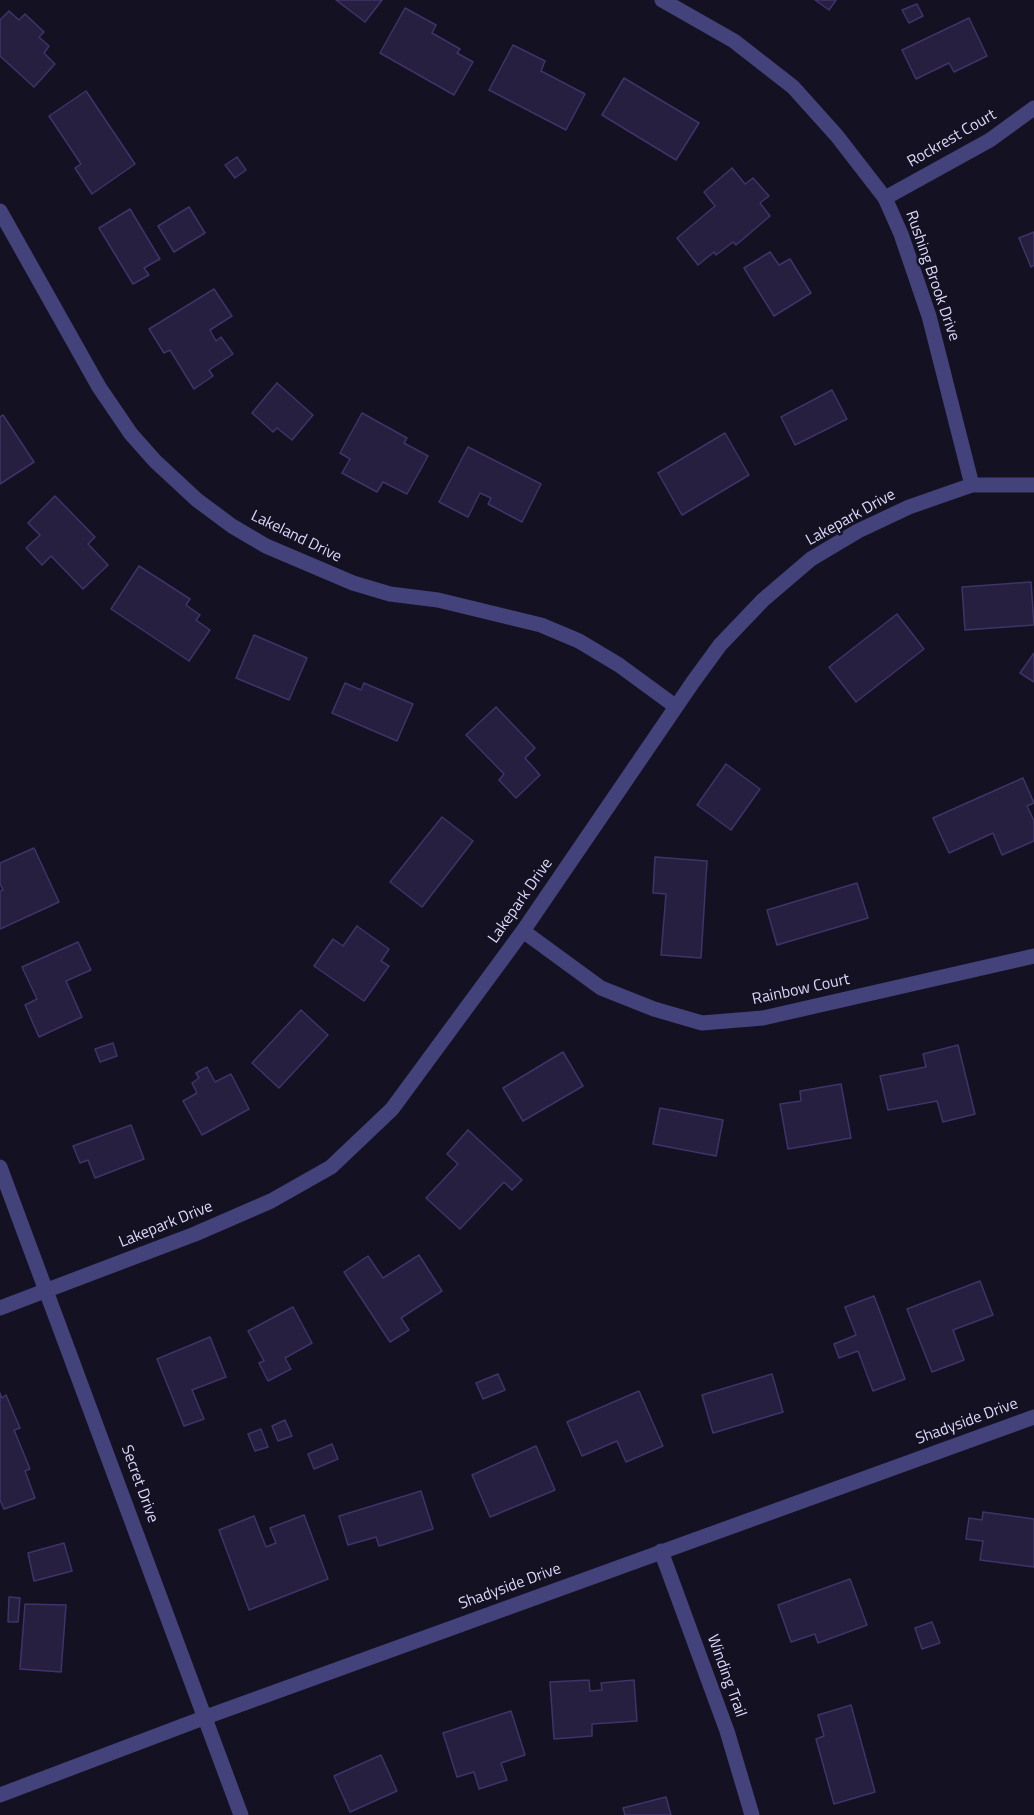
<!DOCTYPE html>
<html>
<head>
<meta charset="utf-8">
<style>
  body { margin:0 }
  canvas { display:block; background:#141122 }
</style>
</head>
<body>
<canvas width="1034" height="1815"></canvas>
<script>
const ctx = document.querySelector('canvas').getContext('2d');
ctx.lineJoin = 'round';
function fill(path, color) { ctx.fillStyle = color; ctx.fill(path, 'evenodd'); }
const poly = rows => new Path2D(rows.map(r => 'M' + r).join(''));
function trace(path, color, width, dash) { ctx.strokeStyle = color; ctx.lineWidth = width; ctx.lineCap = dash ? 'butt' : 'round'; ctx.setLineDash(dash || []); ctx.stroke(path); }
function write(font, color, halo, rows, align = 'center') {
  ctx.font = font + ' "Titillium Web",sans-serif'; ctx.lineWidth = 5; ctx.setLineDash([]); ctx.textBaseline = 'middle'; ctx.strokeStyle = halo; ctx.fillStyle = color; for (const [text, x, y, turn = 0] of rows) {
    ctx.save(); ctx.translate(x, y); ctx.rotate((+turn || 0) * Math.PI / 180); ctx.textAlign = isNaN(turn) ? turn : align; if (halo) ctx.strokeText(text, 0, 0); ctx.fillText(text, 0, 0); ctx.restore();
  }
}
const building = poly([
  [336,0,382,0,365,22,336,0],
  [815,0,836,0,829,10,815,0],
  [917,4,923,16,909,23,902,10,917,4],
  [405,8,436,25,432,33,460,49,457,53,473,62,454,95,380,53,405,8],
  [9,11,19,20,25,14,44,32,39,37,49,46,44,53,55,64,34,87,0,56,0,20,9,11],
  [969,18,987,56,954,72,949,63,916,79,902,50,969,18],
  [513,45,545,61,541,71,585,94,566,130,489,90,513,45],
  [624,78,699,123,676,160,602,115,624,78],
  [86,91,135,164,92,194,75,168,81,164,49,116,86,91],
  [237,157,246,170,235,178,225,165,237,157],
  [732,168,745,184,753,178,769,196,760,203,770,216,736,245,733,242,716,255,714,252,698,265,677,238,715,206,704,192,732,168],
  [189,207,205,233,174,252,158,226,189,207],
  [130,209,160,259,144,268,149,275,133,284,99,228,130,209],
  [1034,232,1034,265,1031,267,1019,238,1034,232],
  [770,252,779,265,790,259,811,293,774,316,744,268,770,252],
  [214,289,232,316,210,330,216,341,221,337,233,354,209,370,213,376,194,389,170,350,164,353,149,329,214,289],
  [277,383,313,415,292,440,277,428,273,432,252,413,277,383],
  [832,390,847,419,795,445,781,417,832,390],
  [362,413,407,438,404,443,428,456,407,494,383,482,377,492,342,473,350,459,340,453,362,413],
  [3,415,34,462,0,484,0,417,3,415],
  [725,433,749,475,682,515,658,473,725,433],
  [468,447,541,484,522,522,488,504,491,498,480,493,468,517,439,502,468,447],
  [55,496,95,537,88,544,108,565,83,589,51,556,42,565,26,548,40,535,28,523,55,496],
  [139,566,190,599,186,605,200,615,196,620,210,630,189,661,111,609,139,566],
  [1031,582,1034,625,965,630,962,587,1031,582],
  [897,614,924,649,856,702,829,667,897,614],
  [254,635,307,658,289,700,236,678,254,635],
  [1034,653,1034,682,1020,673,1034,653],
  [345,683,361,690,364,683,413,704,397,741,332,713,345,683],
  [496,707,535,748,525,758,540,775,516,798,499,780,504,774,466,735,496,707],
  [726,764,760,789,731,830,697,805,726,764],
  [1023,778,1034,803,1027,806,1034,821,1034,841,1002,855,993,833,949,853,933,818,1023,778],
  [442,817,473,841,422,907,390,882,442,817],
  [34,848,59,902,0,929,0,891,3,890,0,883,0,863,34,848],
  [655,857,707,861,701,958,661,955,666,894,653,893,655,857],
  [857,883,868,918,777,945,767,910,857,883],
  [357,926,389,949,381,961,389,966,364,1001,314,966,333,939,343,946,357,926],
  [78,942,91,970,66,981,82,1017,39,1037,25,1005,37,999,22,967,78,942],
  [301,1010,328,1035,279,1088,252,1063,301,1010],
  [113,1043,117,1056,100,1062,95,1049,113,1043],
  [958,1045,975,1114,943,1122,937,1101,888,1110,880,1076,926,1067,923,1054,958,1045],
  [563,1052,583,1086,523,1121,503,1088,563,1052],
  [207,1067,215,1082,231,1074,249,1109,202,1135,183,1101,197,1093,192,1083,199,1078,196,1073,207,1067],
  [841,1084,851,1138,788,1149,780,1104,801,1101,800,1091,841,1084],
  [660,1108,723,1120,716,1156,653,1144,660,1108],
  [131,1125,144,1159,95,1178,88,1160,80,1163,73,1146,131,1125],
  [468,1130,522,1180,512,1190,504,1182,460,1229,426,1198,458,1164,447,1154,468,1130],
  [419,1255,442,1291,401,1318,409,1330,390,1342,344,1272,368,1256,383,1278,419,1255],
  [980,1281,993,1315,953,1330,964,1360,932,1372,907,1309,980,1281],
  [874,1296,905,1379,873,1391,858,1351,839,1358,834,1344,856,1335,845,1307,874,1296],
  [293,1307,312,1343,285,1358,291,1369,268,1381,259,1363,264,1361,248,1331,293,1307],
  [210,1337,226,1377,192,1390,204,1419,184,1426,157,1359,210,1337],
  [498,1374,505,1390,483,1399,476,1383,498,1374],
  [772,1374,783,1412,713,1433,702,1395,772,1374],
  [639,1391,663,1446,626,1462,617,1441,582,1456,567,1422,639,1391],
  [0,1393,2,1398,6,1395,20,1428,14,1430,30,1469,25,1471,35,1498,4,1509,0,1500,0,1393],
  [285,1420,292,1436,278,1441,272,1426,285,1420],
  [261,1429,268,1447,255,1451,248,1434,261,1429],
  [332,1444,338,1459,314,1469,308,1454,332,1444],
  [536,1446,555,1490,490,1517,472,1475,536,1446],
  [421,1491,433,1529,379,1546,376,1537,348,1545,339,1516,421,1491],
  [983,1512,1034,1519,1034,1567,980,1560,983,1541,966,1539,969,1518,982,1520,983,1512],
  [304,1515,328,1579,249,1610,219,1530,254,1516,266,1547,276,1543,270,1528,304,1515],
  [64,1543,72,1571,34,1581,28,1553,64,1543],
  [850,1579,867,1625,818,1643,815,1634,791,1642,778,1605,850,1579],
  [9,1597,20,1598,18,1622,8,1622,9,1597],
  [25,1604,66,1605,61,1672,20,1669,25,1604],
  [932,1622,940,1643,922,1649,915,1628,932,1622],
  [589,1680,590,1691,602,1690,601,1683,634,1680,637,1721,592,1724,592,1736,554,1739,550,1682,589,1680],
  [851,1705,875,1792,834,1804,816,1739,824,1736,818,1715,851,1705],
  [511,1711,525,1755,501,1763,507,1780,479,1789,474,1772,457,1777,443,1733,511,1711],
  [381,1755,397,1791,350,1812,334,1776,381,1755],
  [666,1797,671,1815,625,1815,623,1808,666,1797]
]);
const street = poly([
  [662,0,734,41,793,87,837,136,885,198,901,234,929,316,972,485],
  [885,198,990,140,1034,108],
  [0,211,99,387,131,434,155,461,197,500,232,526,266,546,353,583,390,594,438,600,541,625,579,641,619,665,675,706],
  [523,931,601,988,654,1009,702,1023,763,1018,1034,956],
  [0,1167,241,1815],
  [0,1308,195,1234,271,1201,331,1167,392,1109,523,931,693,682,720,645,763,600,811,559,858,531,909,507,972,485,1034,485],
  [661,1551,727,1731,752,1815],
  [0,1795,206,1717,1034,1417]
]);
const streetNames = [
  ["Rockrest Court",952,139,-30],
  ["Rushing Brook Drive",932,276,71],
  ["Lakepark Drive",851,518,-29],
  ["Lakeland Drive",296,537,26],
  ["Lakepark Drive",521,901,-55],
  ["Rainbow Court",801,990,-12],
  ["Lakepark Drive",166,1225,-22],
  ["Shadyside Drive",967,1422,-20],
  ["Secret Drive",139,1484,70],
  ["Shadyside Drive",510,1587,-20],
  ["Winding Trail",726,1676,70]
];
fill(building, '#261f40');
trace(building, '#3e3469', 1.5);
trace(street, '#43427b', 15);
write('16px', '#dad7fa', '#141122', streetNames);
</script>
</body>
</html>
